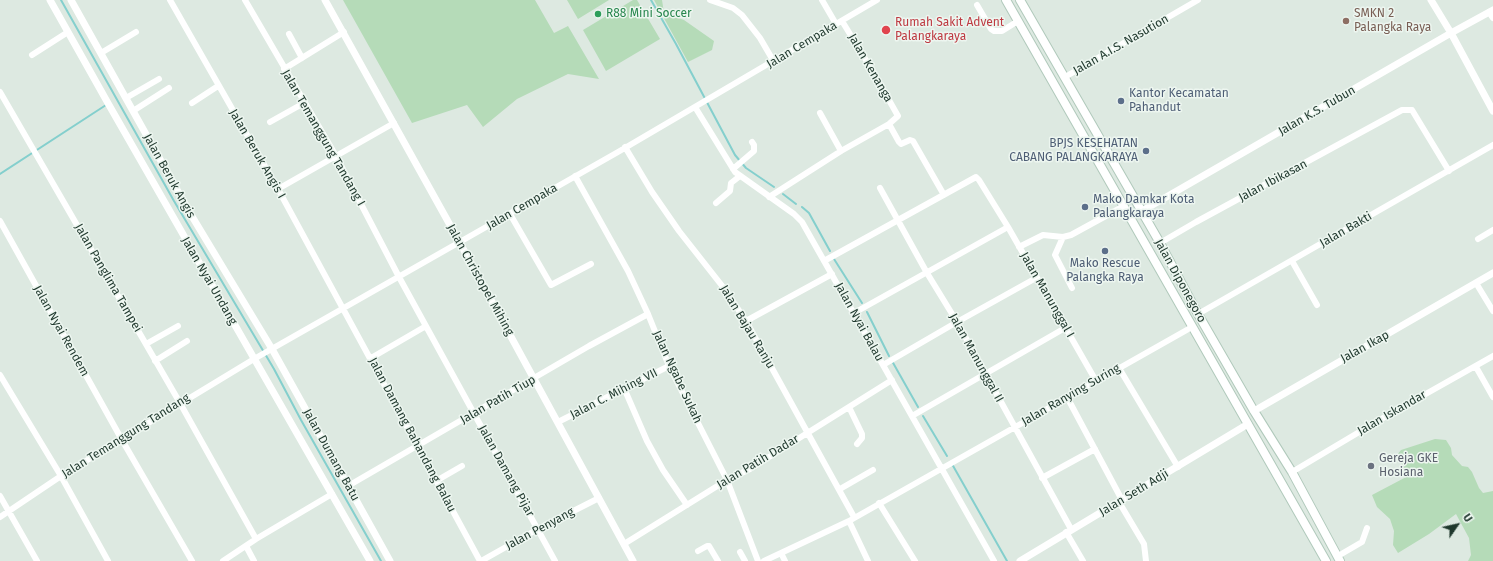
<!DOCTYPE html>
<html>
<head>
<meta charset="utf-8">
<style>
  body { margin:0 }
  #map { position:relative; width:1493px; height:561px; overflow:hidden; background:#dde9e1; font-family:"Fira Sans",sans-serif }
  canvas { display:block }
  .north { position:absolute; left:1437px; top:505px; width:40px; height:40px; -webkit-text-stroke:3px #edf6f0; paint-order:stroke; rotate:56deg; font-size:11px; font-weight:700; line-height:16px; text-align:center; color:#1f382d }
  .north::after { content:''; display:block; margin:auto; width:14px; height:18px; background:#1f382d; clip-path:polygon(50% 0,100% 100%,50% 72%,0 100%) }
</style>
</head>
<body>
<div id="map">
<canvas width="1493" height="561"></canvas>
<div class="north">U</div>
</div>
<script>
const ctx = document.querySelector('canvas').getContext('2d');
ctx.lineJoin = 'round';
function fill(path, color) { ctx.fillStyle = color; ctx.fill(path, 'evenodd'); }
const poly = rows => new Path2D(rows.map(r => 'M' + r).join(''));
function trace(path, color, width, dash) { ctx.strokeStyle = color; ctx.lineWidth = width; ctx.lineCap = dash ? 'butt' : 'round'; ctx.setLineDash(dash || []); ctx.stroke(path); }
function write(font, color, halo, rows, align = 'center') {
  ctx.font = font + ' "Fira Sans",sans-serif'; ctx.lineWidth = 3; ctx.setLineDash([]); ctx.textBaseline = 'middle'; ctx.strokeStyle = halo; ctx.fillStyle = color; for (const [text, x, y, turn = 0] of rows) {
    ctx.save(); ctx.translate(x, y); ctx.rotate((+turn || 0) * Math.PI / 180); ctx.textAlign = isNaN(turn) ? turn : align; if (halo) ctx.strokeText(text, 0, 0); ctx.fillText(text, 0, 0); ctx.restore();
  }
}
const green = poly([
  [343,0,535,0,554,33,568,26,599,79,568,74,517,99,483,127,467,105,412,123],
  [567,0,609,0,578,19],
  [633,0,637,0,660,39,606,71,583,30],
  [654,0,662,0,664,13,684,20,714,41,712,50,688,62],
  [1435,439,1446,440,1451,448,1452,455,1462,466,1468,467,1472,472,1479,488,1483,493,1493,491,1493,561,1468,561,1471,555,1469,538,1456,514,1429,534,1398,553,1393,545,1394,531,1390,519,1377,507,1372,495,1410,475,1404,468,1397,455,1401,450]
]);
const stream = poly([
  [61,0,174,201,274,369,301,420,381,561],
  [651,0,676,44,735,155,746,168,774,187],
  [0,174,106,105],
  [783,194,796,204],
  [802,207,809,213,830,251],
  [834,259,862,303],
  [867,312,889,356],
  [892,361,918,407],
  [923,416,947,456],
  [952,464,1007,561]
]);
const minor = poly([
  [170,0,278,189,480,561],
  [245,0,336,156,399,277,555,561],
  [710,0,733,8,742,15,760,38,774,62],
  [822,0,836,24],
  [977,5,991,29,994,31,1002,31,1018,21],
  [1489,12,1493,18],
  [289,34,302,58],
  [101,53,136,32],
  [32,55,68,32],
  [284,69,344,32],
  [1065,77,1198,0],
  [0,92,180,403,256,539],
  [126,98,159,79],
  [192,103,218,86],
  [695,107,735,172,794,214,802,222,994,561],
  [133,111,169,88],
  [820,113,841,151],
  [270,122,304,103],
  [889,124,899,142,901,144,910,140,913,141,944,195],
  [625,147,652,192,679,231,723,287,746,321,854,517],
  [733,169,754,151,754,145,752,142],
  [575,176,628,271,648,314,669,366,727,480,758,561],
  [880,188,927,273,957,322,1071,529],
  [278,189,394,123],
  [769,197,841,151,889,124,898,116,872,70,842,21],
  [716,203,730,191,731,183,740,176],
  [510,214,551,285,591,264],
  [0,221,122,440,192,561],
  [1063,237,1055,255,1072,288],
  [1478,239,1493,230],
  [1160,243,1196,222,1402,110,1412,110,1449,171],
  [1019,247,1043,235,1063,237,1071,235,1124,206],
  [824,261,976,177,979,180,1008,227,1096,381],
  [1292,261,1317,305],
  [1476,283,1493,311],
  [854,313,1008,227],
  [1198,314,1493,145],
  [746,321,832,274],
  [146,344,178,326],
  [371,358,426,326],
  [155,361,187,341],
  [883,365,957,322,1036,278],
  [1476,367,1493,397],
  [1119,368,1178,467],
  [0,375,61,476,108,561],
  [624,388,647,441,663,470,687,505],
  [1067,397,1122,500],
  [849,407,862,434,862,438,857,444],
  [912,416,1065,328],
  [558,422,669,366],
  [1292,472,1376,422,1493,356],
  [1042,478,1095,449],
  [436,481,462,466],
  [348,486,589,346,648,314],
  [840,489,873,470],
  [0,496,37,561],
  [1119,502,1144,544,1146,561],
  [879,503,915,561],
  [0,517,61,476,254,359,618,152,877,0],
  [849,521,868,561],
  [1066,532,1083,561],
  [624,544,727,480,750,469,769,457,892,380],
  [246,546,254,561],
  [698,551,707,546,709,546,718,561],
  [740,552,745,561],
  [781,553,785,561],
  [1338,556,1362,542,1367,528],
  [223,561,256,539,332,494],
  [481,561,538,529,599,498],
  [764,561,849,521,1192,327]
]);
const tertiary = poly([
  [50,0,109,105,370,561],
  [71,0,190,213,272,349,390,561],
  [325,0,460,243,633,561],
  [1431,0,1451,33,1493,111],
  [1142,211,1451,33,1493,10],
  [1254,411,1493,273],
  [1020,561,1248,424]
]);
const secondary = poly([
  [1006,0,1326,561],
  [1020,0,1160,243,1198,314,1254,411,1292,472,1340,561]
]);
const markers = [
  [598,14,4,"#2e9e5b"],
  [1346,21,4,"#8d6e63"],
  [886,30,5,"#e0444e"],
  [1121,101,4,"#5c6f8a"],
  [1146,151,4,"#5c6f8a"],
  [1085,207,4,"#5c6f8a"],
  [1105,251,4,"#5c6f8a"],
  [1371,466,4,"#6b7280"]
];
const leisureNames = [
  ["R88 Mini Soccer",606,14]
];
const educationNames = [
  ["SMKN 2",1354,14],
  ["Palangka Raya",1354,28]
];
const healthNames = [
  ["Rumah Sakit Advent",895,23],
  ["Palangkaraya",895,37]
];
const streetNames = [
  ["Jalan Cempaka",802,45,-31],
  ["Jalan A.I.S. Nasution",1121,45,-30],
  ["Jalan Kenanga",870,68,60],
  ["Jalan K.S. Tubun",1317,111,-30],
  ["Jalan Temanggung Tandang I",323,138,60],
  ["Jalan Beruk Angis I",257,154,60],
  ["Jalan Beruk Angis",169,176,61],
  ["Jalan Ibikasan",1273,181,-28],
  ["Jalan Cempaka",522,207,-30],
  ["Jalan Bakti",1346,230,-30],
  ["Jalan Panglima Tampei",108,278,60],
  ["Jalan Christopel Mihing",480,280,61],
  ["Jalan Nyai Undang",209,281,60],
  ["Jalan Diponegoro",1180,281,61],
  ["Jalan Manunggal I",1047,295,60],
  ["Jalan Nyai Balau",859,322,61],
  ["Jalan Bajau Ranju",747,327,59],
  ["Jalan Nyai Rendem",61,331,61],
  ["Jalan Ikap",1365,347,-29],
  ["Jalan Manunggal II",976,358,61],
  ["Jalan Ngabe Sukah",677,377,65],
  ["Jalan C. Mihing VII",614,394,-27],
  ["Jalan Ranying Suring",1071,395,-30],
  ["Jalan Patih Tiup",498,400,-30],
  ["Jalan Iskandar",1392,413,-30],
  ["Jalan Damang Bahandang Balau",412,435,62],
  ["Jalan Temanggung Tandang",126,436,-32],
  ["Jalan Dumang Batu",331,455,61],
  ["Jalan Patih Dadar",758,462,-31],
  ["Jalan Damang Pijar",506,471,61],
  ["Jalan Seth Adji",1134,493,-31],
  ["Jalan Penyang",540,529,-28]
];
const serviceNames = [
  ["Kantor Kecamatan",1129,94],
  ["Pahandut",1129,108],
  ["BPJS KESEHATAN",1138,144,"right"],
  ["CABANG PALANGKARAYA",1138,158,"right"],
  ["Mako Damkar Kota",1093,200],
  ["Palangkaraya",1093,214],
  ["Mako Rescue",1105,264,"center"],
  ["Palangka Raya",1105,278,"center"]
];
const worshipNames = [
  ["Gereja GKE",1379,459],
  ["Hosiana",1379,473]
];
fill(green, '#b5dbb8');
trace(stream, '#84cfcd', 2);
trace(secondary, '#b0c9bb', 10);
trace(minor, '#fff', 6);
trace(tertiary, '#fff', 7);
trace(secondary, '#fff', 8);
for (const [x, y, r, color] of markers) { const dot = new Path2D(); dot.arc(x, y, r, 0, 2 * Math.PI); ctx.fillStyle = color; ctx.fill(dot); trace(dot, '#edf6f0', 1.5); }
write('12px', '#27864d', '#edf6f0', leisureNames, 'left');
write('12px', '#785e54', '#edf6f0', educationNames, 'left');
write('12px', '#be3a42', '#edf6f0', healthNames, 'left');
write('12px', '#1f382d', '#edf6f0', streetNames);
write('12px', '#4e5e75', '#edf6f0', serviceNames, 'left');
write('12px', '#5b616d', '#edf6f0', worshipNames, 'left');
</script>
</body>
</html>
